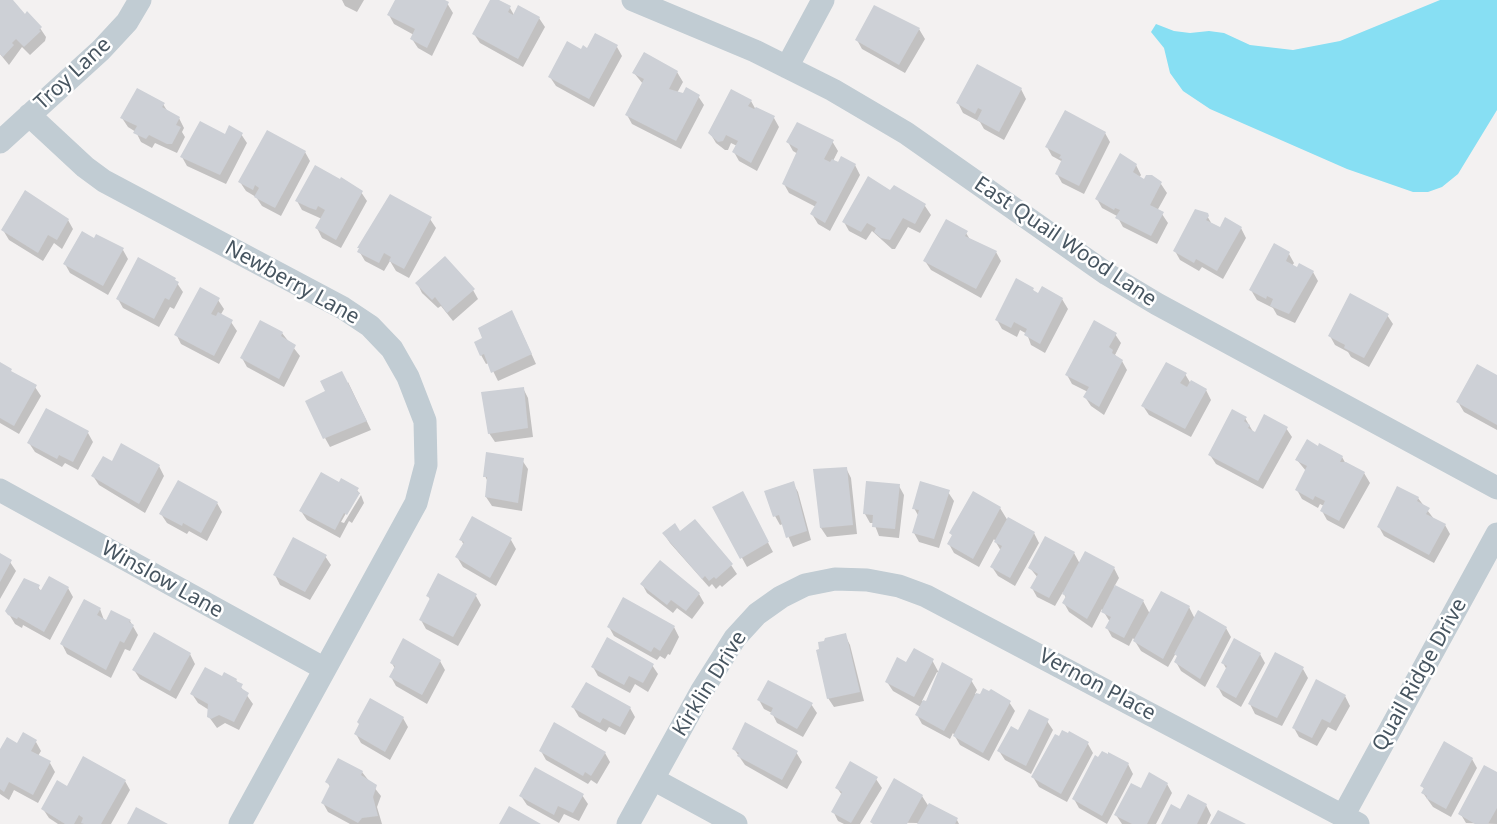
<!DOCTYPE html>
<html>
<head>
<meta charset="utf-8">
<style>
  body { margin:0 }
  canvas { display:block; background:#f3f1f1 }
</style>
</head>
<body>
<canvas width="1497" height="824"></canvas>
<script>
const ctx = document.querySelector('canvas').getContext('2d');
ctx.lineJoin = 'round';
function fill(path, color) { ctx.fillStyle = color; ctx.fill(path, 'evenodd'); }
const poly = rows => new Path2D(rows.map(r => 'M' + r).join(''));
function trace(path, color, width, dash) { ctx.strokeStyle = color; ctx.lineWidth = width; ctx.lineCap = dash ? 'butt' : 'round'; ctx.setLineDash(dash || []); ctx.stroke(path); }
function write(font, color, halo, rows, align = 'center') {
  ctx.font = font + ' "Noto Sans",sans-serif'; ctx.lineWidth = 5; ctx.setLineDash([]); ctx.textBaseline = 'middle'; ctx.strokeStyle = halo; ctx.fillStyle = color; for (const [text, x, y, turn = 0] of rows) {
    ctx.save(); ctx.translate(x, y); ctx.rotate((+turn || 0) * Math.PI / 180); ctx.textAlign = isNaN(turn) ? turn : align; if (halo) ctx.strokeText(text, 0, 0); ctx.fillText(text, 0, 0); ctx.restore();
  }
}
const water = poly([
  [1440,0,1497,0,1497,110,1458,174,1442,187,1428,192,1413,192,1347,169,1210,109,1183,91,1170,73,1164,48,1151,32,1156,24,1174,31,1190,33,1209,31,1224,33,1250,45,1293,50,1340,41]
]);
const shadow = poly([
  [0,0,11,0,25,17,40,28,46,37,45,41,30,55,22,47,9,65,0,54],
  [342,0,364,0,357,12,345,6],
  [397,0,442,0,447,3,453,13,432,56,418,48,412,39,414,35,394,24,389,15],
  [492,0,510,8,514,15,539,18,545,27,523,67,480,43,474,34],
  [919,29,925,39,905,73,862,49,857,40],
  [617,47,622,56,594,107,556,86,550,77,582,51],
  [677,72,683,82,677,93,698,96,704,105,681,149,632,124,627,115,643,84,634,73],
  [1021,89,1026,99,1004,140,984,129,980,122,963,113,958,103],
  [751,101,756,110,774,118,779,127,757,171,739,161,734,152,737,146,731,143,728,150,725,150,716,143,710,133],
  [163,104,168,112,179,118,184,128,182,132,185,137,177,153,155,143,152,148,141,142,136,132,128,127,122,118],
  [1105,133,1110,142,1084,194,1062,183,1057,174,1063,162,1052,156,1047,147],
  [241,134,247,143,226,184,187,166,182,157,225,136],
  [832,141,838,151,833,161,855,165,860,175,830,231,818,224,812,214,816,207,789,193,784,184,798,154,793,151,788,142],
  [305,152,310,161,281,216,262,206,256,197,246,191,240,182],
  [1136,165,1141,175,1139,178,1145,181,1152,177,1161,184,1167,193,1157,211,1162,214,1168,223,1157,244,1123,227,1117,216,1102,208,1097,199],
  [894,187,925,206,931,215,920,233,908,227,895,249,892,249,872,231,866,240,849,231,844,222,891,193],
  [361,192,367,201,341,248,322,238,317,228,322,219,302,210,297,201],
  [1206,214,1213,226,1220,230,1241,228,1246,238,1223,279,1202,267,1199,271,1180,260,1175,251],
  [430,219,436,228,409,278,396,271,390,261,384,271,365,261,359,251,359,248],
  [68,220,73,229,62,249,54,243,43,261,9,240,3,230],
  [966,233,971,241,996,252,1001,261,981,298,931,270,925,261],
  [123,250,128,259,108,295,70,273,65,264],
  [1289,254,1294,263,1292,266,1313,272,1318,281,1295,323,1277,315,1273,308,1257,300,1251,290],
  [175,280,183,292,174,309,170,307,159,327,123,308,118,299],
  [417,283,473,290,478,299,453,321,441,306,438,308,422,293],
  [1033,290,1035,293,1062,299,1068,309,1045,353,1031,345,1027,334,1020,330,1017,337,1002,329,997,320],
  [218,300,224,309,220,316,231,322,237,331,219,364,181,344,176,334],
  [1387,315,1393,324,1369,367,1351,357,1348,352,1335,345,1330,336],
  [517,322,536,364,498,381,489,363,486,364,481,355],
  [282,333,300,356,284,387,247,367,242,358],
  [1115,334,1121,343,1115,355,1122,361,1127,370,1104,415,1091,406,1085,397,1088,392,1072,384,1067,375],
  [0,365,35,387,41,396,19,434,0,423],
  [1185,374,1191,384,1206,390,1211,400,1191,437,1149,415,1143,406],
  [1497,377,1497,430,1464,412,1458,402],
  [348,382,371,430,330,447,325,438],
  [523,388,528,398,533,437,495,442,489,433],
  [1245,418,1255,435,1286,428,1292,437,1263,489,1216,464,1210,455],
  [88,433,93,442,78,470,65,463,62,467,35,452,29,443],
  [1342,457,1346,464,1364,473,1370,483,1344,529,1327,520,1322,511,1324,506,1320,504,1318,508,1302,499,1297,490,1306,471,1297,460],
  [522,460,528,469,522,511,492,506,486,497,488,482,485,476],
  [112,463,159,466,164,476,145,513,99,485,93,476],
  [846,468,851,478,857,534,827,537,821,528],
  [793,483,798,492,811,540,793,547,783,524,780,525,775,516],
  [340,484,357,490,360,494,357,494,341,522,344,523,361,495,364,503,352,523,349,521,340,538,307,520,301,511],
  [899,486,904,495,899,538,879,536,874,523,870,523,865,514],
  [948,492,954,501,939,548,919,542,914,533,919,517,914,508],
  [1418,498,1434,519,1445,525,1450,534,1434,563,1384,536,1379,527],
  [217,503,222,512,207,541,189,531,187,534,167,523,161,514],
  [747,503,773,552,747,567,714,507],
  [1000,508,1008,521,1034,533,1039,543,1015,586,998,576,992,567,1001,551,994,539,979,567,954,553,949,544,953,537,951,533],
  [680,533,731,565,737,574,722,587,720,585,716,589,712,584,709,587,670,543,664,534],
  [461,540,511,540,516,549,496,586,463,567,457,557,464,545],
  [1074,553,1080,564,1114,568,1119,578,1114,587,1143,601,1150,614,1189,607,1195,619,1226,628,1231,637,1205,687,1181,671,1176,662,1178,658,1176,653,1168,667,1141,651,1133,638,1129,646,1112,637,1107,628,1110,622,1102,609,1092,628,1069,612,1064,603,1066,598,1063,592,1055,606,1037,597,1032,588,1038,578,1030,568],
  [0,554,10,562,16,571,0,599],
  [325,556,331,565,310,600,280,585,275,575],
  [642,584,699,594,704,603,692,619,677,608,673,613,647,593],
  [38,587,42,593,68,588,73,597,50,640,23,625,22,628,15,624,7,611],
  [428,596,476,596,481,605,458,646,426,629,421,620,431,601],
  [100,609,104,620,107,622,130,621,138,635,130,651,125,649,111,678,67,654,62,644],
  [609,627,674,627,679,637,670,655,668,654,665,659,660,656,657,660,614,636],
  [845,635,850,645,864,701,834,707,828,698,826,642],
  [190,654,195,664,176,699,140,679,134,670],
  [1260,654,1265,663,1241,707,1223,696,1218,687,1227,670,1223,663],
  [932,660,939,673,971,680,977,690,975,694,1009,702,1015,711,989,761,960,745,953,733,950,739,922,724,917,715,921,707,893,691,887,682,907,664],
  [937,672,939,673,927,703,922,701],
  [440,661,445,670,427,704,396,686,391,677,395,669,392,663],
  [652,665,658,674,648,692,635,684,630,693,598,676,593,667],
  [1303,669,1308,678,1282,726,1255,714,1250,704],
  [236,680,253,704,239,730,225,723,217,728,209,717,209,710,198,703,192,694],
  [1345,696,1350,706,1336,731,1328,727,1317,746,1299,737,1294,728],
  [759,700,811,704,817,713,803,737,777,723,772,713,764,709],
  [573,707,630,708,635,717,625,735,609,727,606,732,579,717],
  [403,718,408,727,390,760,361,743,356,734],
  [1047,721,1053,730,1031,774,1005,760,999,751,1019,732],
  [1060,738,1088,744,1093,753,1067,802,1039,787,1033,777],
  [36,742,41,751,38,756,50,763,55,772,38,803,14,790,9,800,0,794,0,753],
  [734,749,796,752,802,762,787,789,745,765],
  [541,751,605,753,610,762,597,784,591,780,588,784,546,760],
  [1472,759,1477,768,1451,817,1433,807,1423,793,1425,790,1422,786],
  [1099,760,1128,764,1133,774,1107,824,1079,808,1074,799],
  [362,772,381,796,377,807,382,824,350,824,328,812,323,803,331,788,327,782],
  [1497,773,1497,824,1466,823,1460,813],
  [876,779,882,788,860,824,844,824,838,821,833,811,842,795,837,788],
  [125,781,130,790,111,824,58,824,49,818,43,809,68,788],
  [1167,784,1172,793,1156,824,1122,824,1116,815,1141,790],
  [582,795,588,804,579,821,564,814,559,823,527,805,521,796],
  [922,796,929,807,957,820,959,824,872,822],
  [1206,805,1211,815,1207,824,1163,824,1180,811]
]);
const building = poly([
  [0,0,13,0,25,14,27,11,42,27,39,30,41,31,24,47,16,39,12,43,14,45,3,57,0,54],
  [395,0,445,0,449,2,427,48,410,39,415,29,387,15],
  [490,0,499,0,511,6,508,12,513,15,518,5,540,17,518,59,472,34],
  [874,5,920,28,899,65,855,40],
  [595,33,618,45,589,99,548,77,567,41,581,49,583,45,587,48],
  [644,52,678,71,669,89,683,93,686,87,700,95,676,141,625,115,644,79,632,73],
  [977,64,1022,88,999,132,977,120,982,110,978,108,975,114,956,103],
  [137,88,165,103,162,107,180,117,176,125,181,127,172,144,167,144,149,135,146,139,133,133,137,126,120,118],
  [731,89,752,100,748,106,754,109,756,107,775,116,751,163,732,152,738,141,726,135,723,141,718,142,708,133],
  [1065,110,1106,132,1079,186,1055,174,1062,159,1059,158,1061,155,1045,147],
  [200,121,225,134,229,125,243,133,220,175,180,157],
  [797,122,834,140,824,159,830,162,832,159,838,162,841,156,856,164,825,223,810,214,817,202,782,184,798,149,786,142],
  [267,130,306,151,275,208,254,197,259,188,255,185,253,190,238,182],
  [1120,153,1137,164,1133,172,1144,179,1146,175,1152,175,1162,182,1150,205,1164,212,1151,236,1115,218,1120,210,1115,208,1114,210,1095,199],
  [315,165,340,179,341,177,363,191,336,240,315,228,325,210,318,206,316,210,310,208,295,201],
  [868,176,890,190,894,185,926,204,915,224,903,218,890,240,881,238,874,232,876,228,867,223,861,232,842,222],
  [25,190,69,219,57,240,48,235,38,253,1,230],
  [390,194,432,217,404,269,389,261,391,257,384,253,379,263,357,252,359,248,357,248],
  [1195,209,1208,213,1209,216,1206,220,1220,227,1225,217,1242,227,1217,271,1196,259,1194,263,1173,251],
  [946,219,968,231,965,236,997,251,976,289,923,261],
  [82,231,94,238,96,234,124,248,103,286,63,264],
  [1274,243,1290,252,1286,261,1297,267,1299,263,1314,271,1289,314,1270,306,1273,299,1267,296,1266,299,1249,290],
  [445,256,475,289,447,313,435,297,432,300,415,283],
  [138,257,176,278,175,280,179,282,169,300,165,298,154,319,116,299],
  [1016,278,1034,288,1033,290,1038,293,1042,286,1063,298,1040,344,1024,335,1027,329,1014,322,1011,328,995,320],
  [200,287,220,298,211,314,216,316,218,312,233,320,214,356,174,335],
  [1350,293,1389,314,1364,358,1344,348,1345,345,1328,336],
  [512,310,532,354,491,373,484,354,480,356,474,342,482,338,478,328],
  [260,320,283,332,281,336,296,345,279,379,240,358],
  [1094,320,1117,333,1109,347,1113,350,1112,353,1123,360,1099,407,1083,397,1089,387,1065,375],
  [0,362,12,369,11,371,37,385,14,426,0,418],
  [1166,362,1187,373,1180,383,1187,387,1191,380,1207,389,1185,429,1141,406],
  [1477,364,1497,375,1497,425,1456,402],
  [342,371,367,421,323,439,305,401,325,391,320,381],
  [524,387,528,428,488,434,481,392],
  [46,408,89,431,73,462,59,455,57,459,27,443],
  [1232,409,1247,417,1244,421,1250,425,1248,428,1255,432,1264,414,1288,427,1258,481,1208,455],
  [1307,439,1318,446,1319,443,1343,456,1340,462,1346,462,1365,472,1339,521,1320,511,1325,501,1315,496,1313,500,1295,490,1307,466,1295,460],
  [121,443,160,465,139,504,91,476,103,456,112,461],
  [486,452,524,458,518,503,485,497,487,477,483,477],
  [847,467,853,525,820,528,813,469],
  [321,472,339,482,341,478,359,488,357,491,360,493,347,515,344,513,335,530,299,511],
  [178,480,218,502,201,533,183,523,182,526,159,514],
  [794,481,807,531,786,538,779,515,773,517,764,491],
  [866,481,900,484,895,529,872,527,873,515,863,514],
  [920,481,950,490,934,539,912,533,919,510,912,509],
  [1397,486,1419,497,1417,501,1430,508,1426,514,1446,524,1429,555,1377,527],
  [743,491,769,542,740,559,712,507],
  [973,491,1001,507,973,559,947,544,952,535,949,533],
  [472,516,512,538,490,578,455,557,464,542,459,540],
  [1008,517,1035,532,1010,578,990,567,1002,546,994,542],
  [695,519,733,564,716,579,714,577,709,581,705,576,702,579,662,533,675,523,680,531],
  [1045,536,1075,552,1049,598,1030,588,1038,574,1028,568],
  [293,537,327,555,305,592,273,575],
  [1085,551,1115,567,1087,619,1062,603,1066,596,1062,594],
  [0,553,12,560,0,582],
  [660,560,700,593,686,611,671,600,667,605,640,584],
  [438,573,477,594,453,637,419,620,430,598,426,596],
  [49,576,69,587,44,632,18,617,17,619,8,615,5,611,24,578,40,585,38,589,41,590],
  [1115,585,1144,600,1124,638,1105,628,1111,617,1101,612],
  [1161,591,1190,606,1163,659,1133,641],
  [623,597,675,626,660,651,654,647,651,652,607,627],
  [84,599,101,608,97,615,106,620,111,610,131,620,129,622,134,625,124,643,120,641,106,670,60,644],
  [1198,610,1227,627,1200,679,1174,662,1177,656,1174,654],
  [154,632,191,653,170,691,132,670],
  [846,633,860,692,827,699,816,650,819,649,818,642,824,641,825,638],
  [607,637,654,664,643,683,629,676,624,685,591,667],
  [403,638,441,660,422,695,389,677,395,666,390,663],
  [1234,638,1261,653,1236,698,1216,687,1227,666,1221,663],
  [914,648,934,659,914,697,885,682,897,657,906,662],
  [1275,652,1304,667,1277,718,1248,704],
  [942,662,973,679,944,731,915,715,923,700,926,701],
  [205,667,222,676,224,672,237,679,236,681,243,684,241,688,249,693,234,722,219,715,211,719,207,717,208,704,190,694],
  [1316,679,1346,695,1330,723,1322,719,1312,738,1292,728],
  [768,680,813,703,797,729,770,714,773,708,757,700],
  [586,682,631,707,620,727,603,718,600,723,571,707],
  [983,688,989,691,991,689,1011,701,983,753,953,736,976,693,980,694],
  [370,698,404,717,385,752,354,734,359,724,357,722],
  [1029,709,1049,719,1026,766,997,751,1011,726,1018,730],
  [554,722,606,752,591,776,585,772,583,776,539,751],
  [745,722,798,751,782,780,737,756,739,753,732,749],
  [1062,730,1068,733,1069,731,1089,742,1061,794,1031,777,1055,734,1059,736],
  [23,732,37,740,31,751,51,761,33,795,9,782,4,792,0,789,0,749,7,737,17,743],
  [1444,741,1473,758,1446,809,1426,798,1427,796,1421,793,1424,788,1420,786],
  [1102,751,1108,754,1108,752,1129,763,1102,816,1072,799,1095,755,1098,757],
  [83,756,126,780,101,824,84,824,81,823,83,818,79,815,74,824,65,824,41,809,57,780,67,786],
  [338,758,363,771,361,775,377,785,373,797,378,816,362,818,358,823,321,803,330,785,325,782],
  [850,761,878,777,851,823,831,812,842,792,835,788],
  [1484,765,1497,772,1497,808,1488,824,1475,824,1458,814],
  [535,767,584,794,573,813,558,806,554,815,519,796],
  [1149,772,1168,783,1147,824,1132,824,1114,815,1131,783,1141,788],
  [894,778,923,795,907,824,873,824,870,822],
  [1188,794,1207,804,1197,824,1161,824,1171,804,1180,809],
  [929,803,958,818,955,824,917,824],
  [509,806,541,824,499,824],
  [136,807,168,824,127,824],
  [1218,810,1246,824,1210,824]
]);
const street = poly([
  [633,0,755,51,833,90,906,133,1107,274,1157,304,1497,488],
  [787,67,823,0],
  [29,115,85,167,104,181,343,308,370,326,392,349,408,377,425,421,426,465,416,503,240,824],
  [0,142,101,50,127,22,140,0],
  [0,490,325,669],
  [653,779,736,824],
  [1343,816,1497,534],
  [628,824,701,692,735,638,757,614,781,597,805,585,835,579,867,580,899,586,926,596,1358,824]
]);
const streetNames = [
  ["Troy Lane",73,74,-43],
  ["East Quail Wood Lane",1065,242,34],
  ["Newberry Lane",292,283,29],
  ["Winslow Lane",162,580,29],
  ["Quail Ridge Drive",1420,675,-61],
  ["Kirklin Drive",710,684,-58],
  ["Vernon Place",1097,685,28]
];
fill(water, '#87dff3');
fill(shadow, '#0003');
fill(building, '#cdd0d6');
trace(street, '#c1ccd3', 23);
write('21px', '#475560', '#fff', streetNames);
</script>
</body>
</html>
